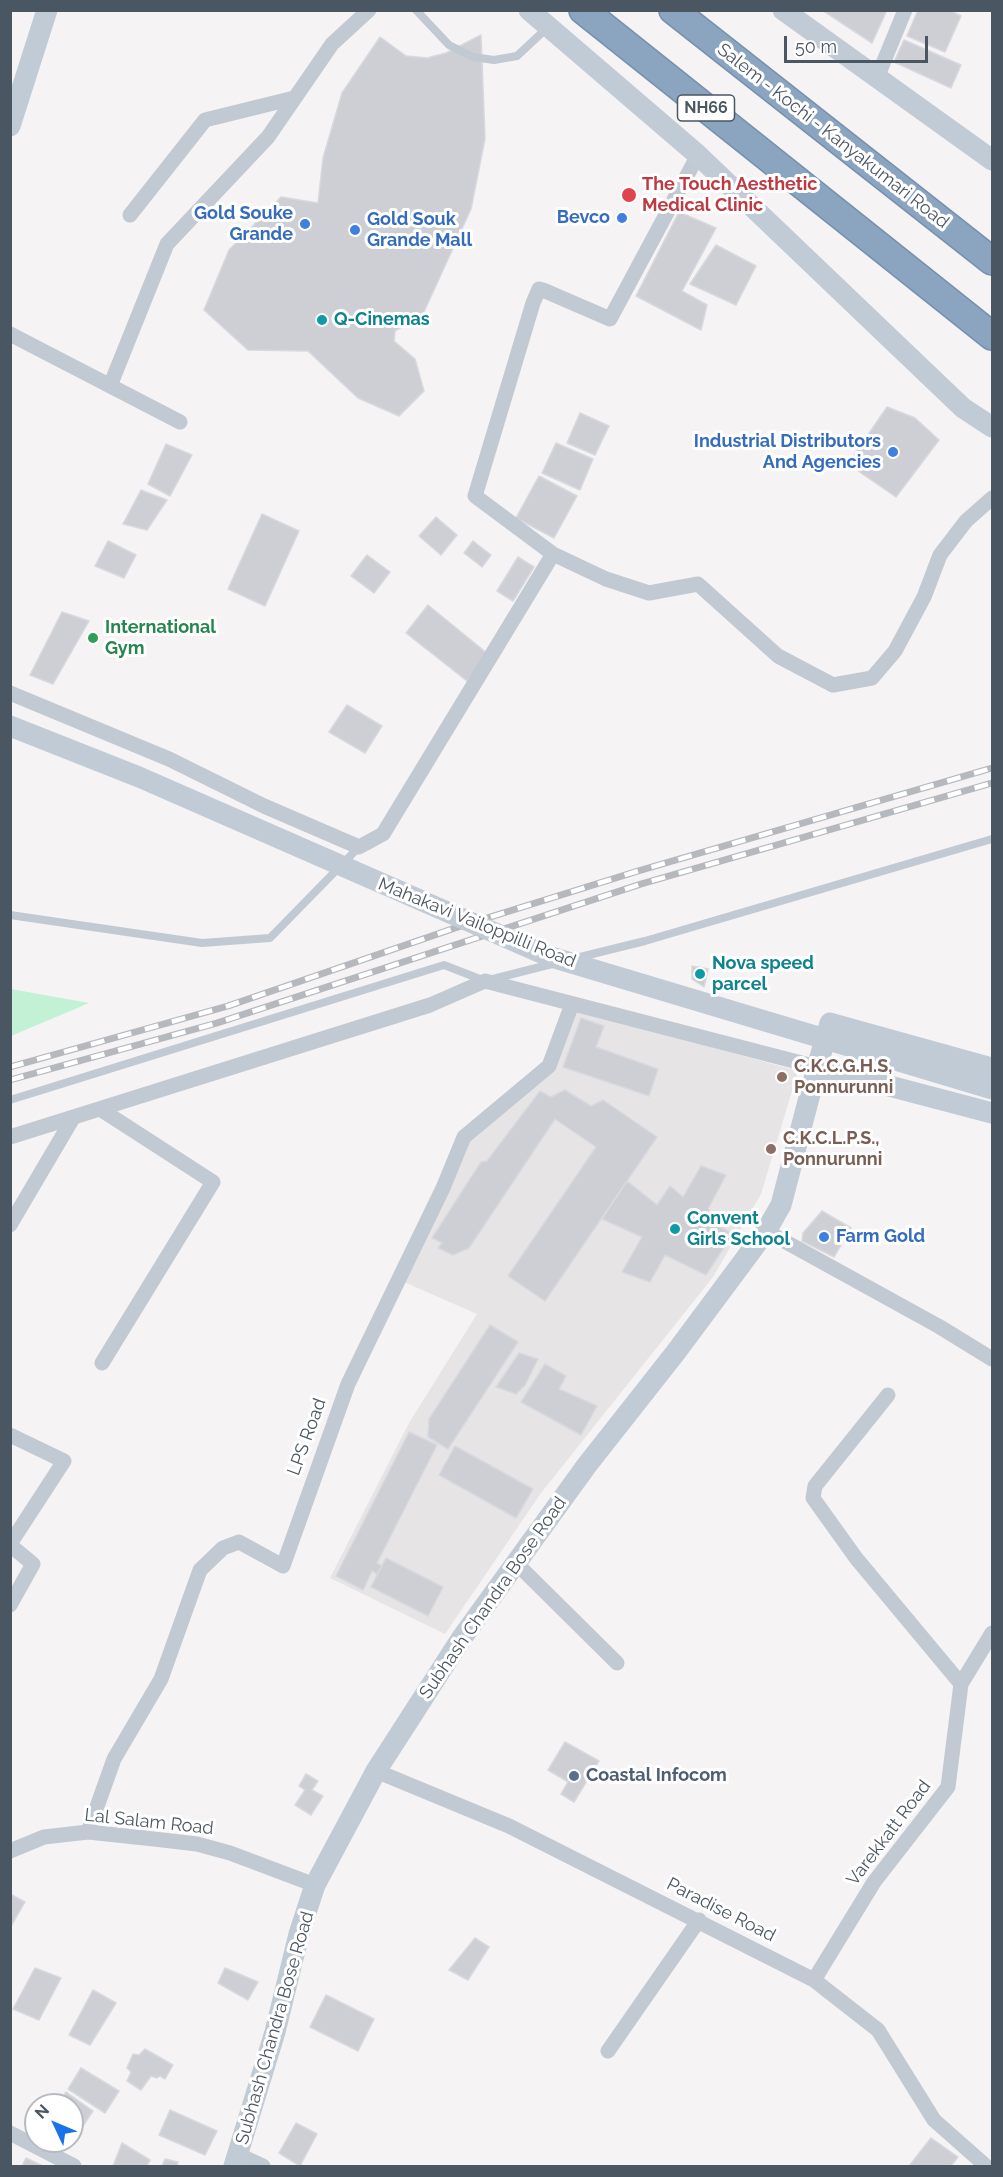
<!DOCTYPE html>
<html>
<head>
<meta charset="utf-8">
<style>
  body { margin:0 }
  #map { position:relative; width:1003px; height:2177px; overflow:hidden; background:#f5f3f3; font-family:Raleway,sans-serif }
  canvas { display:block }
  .frame { position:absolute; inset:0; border:12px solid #4a5661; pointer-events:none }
  .north { position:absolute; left:24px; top:2093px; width:60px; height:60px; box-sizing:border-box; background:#fff; border:2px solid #b7bbc0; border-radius:50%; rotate:314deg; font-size:16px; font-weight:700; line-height:24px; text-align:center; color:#4a5661 }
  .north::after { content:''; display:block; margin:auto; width:21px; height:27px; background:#1a73e8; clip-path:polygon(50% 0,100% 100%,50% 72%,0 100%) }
  .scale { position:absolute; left:784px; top:36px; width:144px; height:27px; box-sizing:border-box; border:3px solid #4a5661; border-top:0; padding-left:8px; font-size:18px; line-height:21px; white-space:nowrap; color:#4a5661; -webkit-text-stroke:4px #fff; paint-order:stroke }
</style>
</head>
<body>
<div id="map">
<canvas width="1003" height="2177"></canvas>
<div class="frame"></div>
<div class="north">N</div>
<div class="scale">50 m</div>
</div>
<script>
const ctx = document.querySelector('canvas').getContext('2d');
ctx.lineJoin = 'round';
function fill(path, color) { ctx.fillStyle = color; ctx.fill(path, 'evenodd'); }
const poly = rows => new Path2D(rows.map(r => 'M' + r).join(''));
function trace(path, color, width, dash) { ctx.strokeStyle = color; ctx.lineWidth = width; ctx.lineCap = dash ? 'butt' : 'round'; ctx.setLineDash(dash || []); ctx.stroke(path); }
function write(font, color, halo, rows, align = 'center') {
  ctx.font = font + ' Raleway,sans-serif'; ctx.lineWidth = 6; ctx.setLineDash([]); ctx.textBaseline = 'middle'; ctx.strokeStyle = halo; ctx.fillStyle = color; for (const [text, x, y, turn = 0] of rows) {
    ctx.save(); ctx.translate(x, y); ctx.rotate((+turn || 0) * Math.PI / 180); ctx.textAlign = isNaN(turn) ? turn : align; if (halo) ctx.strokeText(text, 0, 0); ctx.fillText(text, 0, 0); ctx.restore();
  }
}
const education = poly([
  [576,1010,798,1071,761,1194,713,1277,541,1493,445,1634,330,1578,409,1423,477,1314,404,1282,470,1140,554,1069]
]);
const green = poly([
  [11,989,89,1003,11,1036]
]);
const building = poly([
  [822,10,887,10,872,43,822,10],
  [918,10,949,10,961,16,945,52,907,36,918,10],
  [481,35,485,139,471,209,423,314,395,331,394,341,415,359,424,391,399,416,358,398,308,351,248,350,204,310,229,250,281,197,318,203,323,158,342,93,380,37,406,56,427,58,446,53,481,35],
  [904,40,961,65,951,88,894,62,904,40],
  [679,212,716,228,682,291,707,305,701,330,636,296,679,212],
  [716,245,756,266,736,305,690,284,716,245],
  [887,407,915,418,939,440,896,497,848,464,887,407],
  [580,413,609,426,595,455,567,443,580,413],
  [556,443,593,459,580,490,542,473,556,443],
  [166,444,192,455,170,496,148,484,166,444],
  [539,476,577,496,554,538,516,518,539,476],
  [141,490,167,500,147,530,123,524,141,490],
  [262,514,299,531,265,606,228,589,262,514],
  [436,517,457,535,441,555,419,536,436,517],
  [108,541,136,555,124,578,95,566,108,541],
  [473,541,491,555,482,567,464,553,473,541],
  [367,555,390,572,374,593,351,576,367,555],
  [518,557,534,567,513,601,497,591,518,557],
  [428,605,488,654,467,681,406,633,428,605],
  [62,612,89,621,53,684,30,675,62,612],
  [347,705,382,726,365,753,329,732,347,705],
  [692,966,708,969,704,987,692,979,692,966],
  [581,1018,604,1026,596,1047,658,1069,649,1096,563,1067,581,1018],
  [565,1090,591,1106,603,1100,657,1137,545,1301,508,1276,596,1147,555,1119,469,1248,453,1255,438,1248,442,1243,432,1238,481,1162,487,1161,540,1091,551,1097,565,1090],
  [701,1166,726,1175,708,1209,716,1224,733,1234,706,1275,665,1255,650,1282,622,1272,642,1237,602,1219,627,1181,657,1205,670,1186,683,1197,701,1166],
  [822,1211,851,1228,834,1257,802,1241,803,1233,822,1211],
  [490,1325,518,1342,448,1449,428,1437,429,1419,490,1325],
  [519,1353,538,1359,525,1385,516,1394,496,1387,519,1353],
  [545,1364,566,1376,559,1389,597,1406,581,1435,521,1402,545,1364],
  [409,1432,437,1445,377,1563,382,1566,377,1574,372,1571,363,1590,336,1576,409,1432],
  [455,1446,533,1489,516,1518,439,1475,455,1446],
  [386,1558,443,1587,428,1616,371,1587,386,1558],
  [565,1742,599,1761,574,1802,561,1794,568,1782,548,1770,565,1742],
  [306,1774,318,1781,312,1790,323,1796,311,1815,295,1805,305,1790,299,1786,306,1774],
  [10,1894,25,1902,10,1928,10,1894],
  [475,1938,489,1947,468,1980,449,1970,475,1938],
  [35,1968,61,1978,39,2020,13,2009,35,1968],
  [225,1968,258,1982,248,2000,218,1983,225,1968],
  [93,1990,116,2003,90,2045,69,2035,93,1990],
  [326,1995,374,2019,358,2051,310,2027,326,1995],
  [145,2049,173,2065,165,2079,160,2076,157,2078,151,2076,141,2090,127,2081,131,2072,127,2068,133,2054,139,2055,145,2049],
  [81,2068,119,2091,105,2113,68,2089,81,2068],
  [66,2092,93,2111,73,2141,72,2105,58,2105,66,2092],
  [170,2110,217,2131,205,2155,159,2135,170,2110],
  [296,2123,317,2134,300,2166,279,2153,296,2123],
  [931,2138,958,2157,951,2166,909,2166,931,2138],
  [122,2143,150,2160,147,2166,113,2166,122,2143],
  [26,2158,43,2166,22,2166,26,2158],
  [165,2159,178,2162,177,2166,162,2166,165,2159]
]);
const lane = poly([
  [416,10,449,45,473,57,494,60,517,56,547,28],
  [10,915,202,943,270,938,359,847],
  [576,958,645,941,992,839],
  [10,1100,444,965,485,981,552,964]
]);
const street = poly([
  [877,78,905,10],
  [130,215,205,120,294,98],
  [10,334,180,422],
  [110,386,167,244,268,137,332,44,369,10],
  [553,554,475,496,533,303,539,289,543,290,610,319,698,155],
  [10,693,169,759,264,806,359,847,383,834,553,554,606,579,649,593,698,584,778,656,833,685,872,678,895,651,924,597,940,555,966,521,992,498],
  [100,1109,213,1182,102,1363],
  [10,1137,430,1005,485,981,817,1067],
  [10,1225,73,1118],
  [766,1231,940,1327,992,1359],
  [888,1395,815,1486,813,1498,856,1558,961,1684],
  [10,1435,64,1461,10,1544],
  [10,1545,33,1564,10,1605],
  [515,1562,617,1663],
  [376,1771,509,1826,814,1980,878,2030,934,2120,986,2166],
  [88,1832,114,1759,161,1679,200,1570,223,1548,239,1542,283,1566,348,1384,443,1188,464,1137,549,1066,572,1004],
  [10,1851,44,1837,88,1832,154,1839,197,1844,230,1853,315,1885],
  [814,1980,874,1882,948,1787,961,1684,992,1633],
  [608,2051,699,1920],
  [10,2133,74,2166],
  [239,2155,263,2166]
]);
const secondary = poly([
  [529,10,698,155,963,408,992,427],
  [783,10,992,160],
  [10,126,47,10],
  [992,1068,830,1023,817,1067,992,1113],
  [234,2166,275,2032,299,1934,315,1885,376,1771,461,1639,587,1465,676,1352,766,1231,781,1205,817,1067]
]);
const highway = poly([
  [583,10,992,336],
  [673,10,992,261]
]);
const rail = poly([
  [10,1067,228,1006,455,928,638,871,992,768],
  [10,1080,217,1023,641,884,992,783]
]);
const secondaryBridge = poly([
  [10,726,139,777,548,956,992,1089]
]);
const markers = [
  [629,195,8,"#e0444e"],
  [622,218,6,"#3f7fe0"],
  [305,224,6,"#3f7fe0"],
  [355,230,6,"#3f7fe0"],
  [322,320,6,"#0f9aa8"],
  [893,452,6,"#3f7fe0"],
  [93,638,6,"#2e9e5b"],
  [700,974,6,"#0f9aa8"],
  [782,1077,6,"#8d6e63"],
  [771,1149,6,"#8d6e63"],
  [675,1229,6,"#0f9aa8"],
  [824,1237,6,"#3f7fe0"],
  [574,1776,6,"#5c6f8a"]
];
const shields = [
  [706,108,57]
];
const shieldNames = [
  ["NH66",706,108]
];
const streetNames = [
  ["Salem - Kochi - Kanyakumari Road",833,136,38],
  ["Mahakavi Vailoppilli Road",477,923,22],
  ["LPS Road",307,1437,-70],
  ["Subhash Chandra Bose Road",493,1598,-55],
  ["Lal Salam Road",149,1822,6],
  ["Varekkatt Road",889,1833,-53],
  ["Paradise Road",721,1910,27],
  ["Subhash Chandra Bose Road",275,2028,-74]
];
const healthNames = [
  ["The Touch Aesthetic",642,185],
  ["Medical Clinic",642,206]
];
const shopNames = [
  ["Gold Souke",293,214],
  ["Grande",293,235],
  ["Bevco",610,218],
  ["Gold Souk",367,220,"left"],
  ["Grande Mall",367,241,"left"],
  ["Industrial Distributors",881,442],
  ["And Agencies",881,463],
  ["Farm Gold",836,1237,"left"]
];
const cultureNames = [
  ["Q-Cinemas",334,320],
  ["Nova speed",712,964],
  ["parcel",712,985],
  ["Convent",687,1219],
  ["Girls School",687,1240]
];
const leisureNames = [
  ["International",105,628],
  ["Gym",105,649]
];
const educationNames = [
  ["C.K.C.G.H.S,",794,1067],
  ["Ponnurunni",794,1088],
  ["C.K.C.L.P.S.,",783,1139],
  ["Ponnurunni",783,1160]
];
const serviceNames = [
  ["Coastal Infocom",586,1776]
];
fill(education, '#e6e4e5');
fill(green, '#c3f1d5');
fill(building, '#cdcfd5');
trace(building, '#d7d9de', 1.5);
trace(highway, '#7690ad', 30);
trace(lane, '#c1cad2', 8);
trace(street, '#c1cad2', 15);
trace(secondary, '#c1cbd6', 21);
trace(highway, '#8ba5c1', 27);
trace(rail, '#b5b8bd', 7);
trace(rail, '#fff', 4.5, [14]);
trace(secondaryBridge, '#c1cbd6', 21);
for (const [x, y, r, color] of markers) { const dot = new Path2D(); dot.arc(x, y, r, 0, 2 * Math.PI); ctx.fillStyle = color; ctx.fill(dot); trace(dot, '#fff', 2); }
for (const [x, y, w] of shields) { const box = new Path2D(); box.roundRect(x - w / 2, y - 13, w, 26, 4.5); ctx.fillStyle = '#fff'; ctx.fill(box); trace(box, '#4a5661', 1.5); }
write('bold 16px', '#4a5661', null, shieldNames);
write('18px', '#4a5661', '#fff', streetNames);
write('bold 18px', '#be3a42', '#fff', healthNames, 'left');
write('bold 18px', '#366cbe', '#fff', shopNames, 'right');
write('bold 18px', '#0d838f', '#fff', cultureNames, 'left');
write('bold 18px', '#27864d', '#fff', leisureNames, 'left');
write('bold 18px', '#785e54', '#fff', educationNames, 'left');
write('bold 18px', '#4e5e75', '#fff', serviceNames, 'left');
</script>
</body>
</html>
